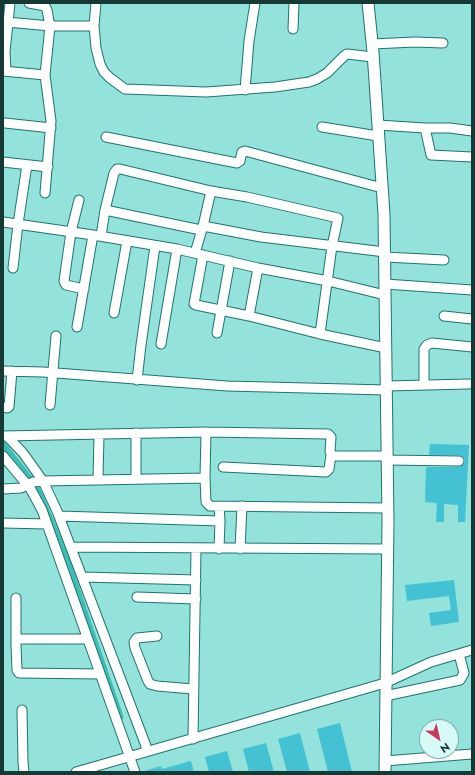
<!DOCTYPE html>
<html>
<head>
<meta charset="utf-8">
<style>
  body { margin:0 }
  #map { position:relative; width:475px; height:775px; overflow:hidden; background:#93e2db; font-family:Jost,sans-serif }
  canvas { display:block }
  .frame { position:absolute; inset:0; border:4px solid #173936; pointer-events:none }
  .north { position:absolute; left:419px; top:719px; width:40px; height:40px; box-sizing:border-box; background:#d6fbf7; border:1px solid #8aadaa; border-radius:50%; rotate:146deg; font-size:11px; font-weight:700; line-height:16px; text-align:center; color:#173936 }
  .north::after { content:''; display:block; margin:auto; width:14px; height:18px; background:#c93a61; clip-path:polygon(50% 0,100% 100%,50% 72%,0 100%) }
</style>
</head>
<body>
<div id="map">
<canvas width="475" height="775"></canvas>
<div class="frame"></div>
<div class="north">N</div>
</div>
<script>
const ctx = document.querySelector('canvas').getContext('2d');
ctx.lineJoin = 'round';
const poly = rows => new Path2D(rows.map(r => 'M' + r).join(''));
function trace(path, color, width, dash) { ctx.strokeStyle = color; ctx.lineWidth = width; ctx.lineCap = dash ? 'butt' : 'round'; ctx.setLineDash(dash || []); ctx.stroke(path); }
function fill(path, color) { ctx.fillStyle = color; ctx.fill(path, 'evenodd'); }
const canal = poly([
  [3,445,35,486,41,498,65,556,120,717]
]);
const building = poly([
  [430,444,469,445,465,522,458,522,458,505,444,504,444,522,436,522,437,503,425,502,426,467,459,467,464,464,465,461,464,458,459,455,429,455],
  [454,580,459,622,431,626,429,613,451,610,449,596,407,601,405,585],
  [340,723,352,772,328,772,317,729],
  [300,733,310,772,287,772,278,739],
  [266,743,274,772,249,772,243,749],
  [227,751,233,772,209,772,205,757],
  [191,761,194,772,145,772,145,771,161,766,162,769]
]);
const minor = poly([
  [29,3,45,6,47,10,50,26,45,75,51,121,45,193],
  [96,3,94,26,96,48,100,64,104,72,110,78,125,89,206,92,275,87,309,82,317,79,327,73,344,56,347,54,373,57],
  [7,22,50,26,94,26],
  [293,29,294,3],
  [372,44,415,42,443,43],
  [3,71,45,75],
  [6,71,5,52,10,3],
  [245,90,249,41,255,3],
  [5,123,51,128],
  [378,125,425,128,431,155,472,157],
  [322,127,378,136],
  [425,128,450,128,472,131],
  [106,137,237,163,240,161,242,152,245,151,382,188],
  [3,162,48,167],
  [211,191,247,197,338,218,332,246,320,334],
  [79,200,71,232,64,281,66,285,84,289],
  [105,210,114,173,117,169,120,169,211,191,203,226],
  [3,222,93,235,177,249,258,268,328,281,385,295],
  [101,236,105,210,201,230],
  [195,253,203,226,261,237,385,252],
  [203,255,194,304,196,305,249,316,320,334,386,348],
  [385,257,444,260],
  [13,268,18,224,27,165],
  [385,284,472,290],
  [114,313,127,241],
  [249,316,258,268],
  [444,316,472,319],
  [77,327,93,235],
  [217,333,230,261],
  [161,344,177,249],
  [3,371,43,372,227,386,386,390],
  [137,380,141,345,155,246],
  [424,385,424,349,427,345,432,343,472,347],
  [386,386,469,384],
  [50,405,56,336],
  [3,407,7,408,9,407,12,371],
  [136,433,136,479],
  [3,436,206,432,328,434,331,437,330,452,333,456,387,456],
  [7,436,23,453,43,481,57,511,146,746,146,752],
  [3,456,30,488,42,510,135,772],
  [387,460,459,461],
  [223,467,326,472,329,469,331,455],
  [205,478,206,502,210,506,387,508],
  [98,479,99,435],
  [3,489,21,488,33,482,43,481,205,478,206,432],
  [59,516,220,521,219,506],
  [3,523,47,524],
  [71,547,387,549],
  [219,549,220,521],
  [240,549,242,506],
  [83,577,196,580],
  [137,597,196,599],
  [16,598,16,644,17,670,19,673,100,674],
  [157,636,137,638,134,642,135,648,148,681,150,684,157,686,193,689],
  [16,639,88,639],
  [385,696,460,680,464,673,459,654],
  [22,710,23,762,24,772],
  [193,739,196,549],
  [385,761,472,754],
  [76,772,385,683,431,662,472,650]
]);
const major = poly([
  [368,3,373,52,384,214,388,521,385,772]
]);
trace(canal, '#3dbeb5', 7);
fill(building, '#44c2d4');
trace(minor, '#1f746e', 11);
trace(major, '#1f746e', 13);
trace(minor, '#fff', 9);
trace(major, '#fff', 11);
</script>
</body>
</html>
